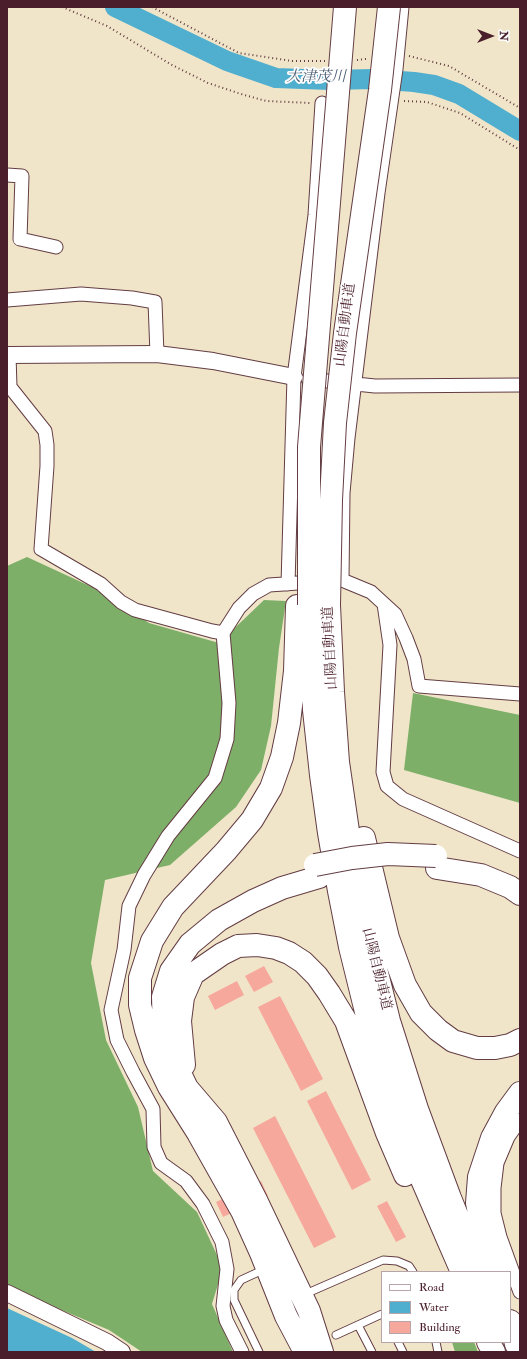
<!DOCTYPE html>
<html>
<head>
<meta charset="utf-8">
<style>
  body { margin:0 }
  #map { position:relative; width:527px; height:1359px; overflow:hidden; background:#f0e5c9; font-family:"IM FELL Double Pica",serif }
  canvas { display:block }
  .frame { position:absolute; inset:0; border:8px solid #4a1f2b; pointer-events:none }
  .legend { position:absolute; left:381px; top:1271px; width:130px; height:72px; box-sizing:border-box; background:#fff; border:1px solid #b7a5aa; margin:0; padding:5px 7px; list-style:none; font-size:12px; color:#4a1f2b }
  .legend li { display:flex; align-items:center; gap:8px; height:20px }
  .legend b { width:20px; border:1px solid #b7a5aa }
  .north { position:absolute; left:471px; top:16px; width:40px; height:40px; -webkit-text-stroke:3px #fff; paint-order:stroke; rotate:90deg; font-size:11px; font-weight:700; line-height:16px; text-align:center; color:#4a1f2b }
  .north::after { content:''; display:block; margin:auto; width:14px; height:18px; background:#4a1f2b; clip-path:polygon(50% 0,100% 100%,50% 72%,0 100%) }
</style>
</head>
<body>
<div id="map">
<canvas width="527" height="1359"></canvas>
<div class="frame"></div>
<ul class="legend">
<li><b style="height:5px;background:#fff"></b>Road</li>
<li><b style="height:11px;background:#50aecf"></b>Water</li>
<li><b style="height:11px;background:#f7a89c"></b>Building</li>
</ul>
<div class="north">N</div>
</div>
<script>
const ctx = document.querySelector('canvas').getContext('2d');
ctx.lineJoin = 'round';
function fill(path, color) { ctx.fillStyle = color; ctx.fill(path, 'evenodd'); }
const poly = rows => new Path2D(rows.map(r => 'M' + r).join(''));
function trace(path, color, width, dash) { ctx.strokeStyle = color; ctx.lineWidth = width; ctx.lineCap = dash ? 'butt' : 'round'; ctx.setLineDash(dash || []); ctx.stroke(path); }
function write(font, color, halo, rows, align = 'center') {
  ctx.font = font + ' "IM FELL Double Pica","Noto Serif JP",serif'; ctx.lineWidth = 3.5; ctx.setLineDash([]); ctx.textBaseline = 'middle'; ctx.strokeStyle = halo; ctx.fillStyle = color; for (const [text, x, y, turn = 0] of rows) {
    ctx.save(); ctx.translate(x, y); ctx.rotate((+turn || 0) * Math.PI / 180); ctx.textAlign = isNaN(turn) ? turn : align; if (halo) ctx.strokeText(text, 0, 0); ctx.fillText(text, 0, 0); ctx.restore();
  }
}
const forest = poly([
  [27,557,92,587,149,623,219,643,264,600,286,601,279,648,271,726,261,770,236,807,170,865,105,880,91,963,106,1040,138,1107,153,1171,197,1212,223,1268,212,1304,233,1352,142,1352,109,1330,7,1287,7,566],
  [413,693,520,715,520,803,404,770],
  [452,1342,474,1342,478,1352,455,1352]
]);
const water = poly([
  [7,1308,72,1338,96,1352,7,1352]
]);
const river = poly([
  [115,7,227,61,276,78,330,80,373,79,414,82,434,85,459,94,520,131]
]);
const building = poly([
  [264,966,273,982,254,992,245,976],
  [237,981,244,995,215,1010,208,996],
  [280,996,323,1079,301,1091,258,1007],
  [326,1091,371,1180,352,1190,307,1101],
  [275,1116,336,1237,314,1248,253,1128],
  [261,1181,268,1196,223,1217,216,1202],
  [387,1201,406,1237,396,1242,377,1206]
]);
const path = poly([
  [62,7,107,26,172,65,208,83,241,94,266,101,311,103],
  [152,7,239,53,292,61,325,61],
  [409,56,449,66,520,108],
  [357,60,366,59],
  [404,101,427,102,460,113,520,150]
]);
const service = poly([
  [303,1295,383,1260,397,1261,409,1266,413,1272],
  [358,1325,372,1352],
  [336,1335,382,1314],
  [398,1342,403,1352],
  [436,1342,438,1352],
  [259,1352,234,1300,234,1290,241,1280,265,1269]
]);
const minor = poly([
  [7,175,22,176,20,239,56,247],
  [7,300,81,294,132,298,155,302,157,354],
  [9,355,10,387,45,431,47,445,47,466,41,549,101,584,121,602,135,610,212,631,223,633],
  [308,379,375,386,520,385],
  [342,580,343,493,348,438,378,193,396,69,402,7],
  [288,584,294,377,315,215,322,103],
  [384,604,390,645,383,772,387,786,403,799,520,851],
  [520,1120,508,1137,497,1163,494,1188,494,1213,500,1237,520,1292],
  [242,1352,226,1320,223,1306,227,1269,222,1242,203,1204,186,1181,161,1163,154,1147,153,1109,133,1072,117,1040,111,1010,124,950,129,906,144,875,168,836,215,778,227,739,229,703,223,633,239,608,253,594,269,585,342,580,371,592,395,614,406,638,414,659,419,686,520,694]
]);
const tertiary = poly([
  [7,355,157,354,213,361,294,377],
  [7,1293,107,1342,122,1352]
]);
const motorway = poly([
  [329,605,333,692,338,762,349,838,366,929,389,1021,417,1109,450,1198,480,1272],
  [297,606,295,671,289,723,282,757,271,788,252,820,226,851,173,907,152,941,140,978,140,1005,146,1030,155,1058,169,1087,198,1133,242,1211,261,1253,286,1316,305,1352],
  [310,618,314,710,321,775,329,833,339,891,350,947,369,1024,391,1096,416,1166,448,1240,462,1272],
  [364,838,388,938,405,985,421,1013,438,1030,453,1041,477,1048,495,1048,510,1045,520,1040],
  [437,868,481,875,510,887,520,894],
  [319,877,282,888,253,901,219,920,190,944,171,971,163,997,164,1032,174,1061,187,1088,216,1122,256,1200,309,1311,322,1352],
  [184,1065,180,1021,183,997,193,974,222,954,238,946,257,945,276,948,289,953,303,962,317,976,329,993,346,1021,387,1133,405,1175],
  [495,1271,485,1244,477,1203,479,1177,492,1138,506,1112,520,1093],
  [510,1321,516,1344],
  [488,1342,494,1352]
]);
const motorwayBridge = poly([
  [309,605,309,447,345,7],
  [329,605,331,500,335,423,345,333,380,90,389,7],
  [315,865,352,858,388,854,436,856]
]);
const streetNames = [
  ["山陽自動車道",346,325,-83],
  ["山陽自動車道",331,648,-93],
  ["山陽自動車道",376,969,76]
];
const waterNames = [
  ["大津茂川",316,78]
];
fill(forest, '#7eaf69');
fill(water, '#50aecf');
trace(river, '#50aecf', 20);
fill(building, '#f7a89c');
trace(service, '#633d43', 9);
trace(minor, '#633d43', 15);
trace(tertiary, '#633d43', 18);
trace(motorway, '#633d43', 24);
trace(path, '#633d43', 2, [1, 3]);
trace(service, '#fff', 7);
trace(minor, '#fff', 13);
trace(tertiary, '#fff', 16);
trace(motorway, '#fff', 22);
trace(motorwayBridge, '#633d43', 24, []);
trace(motorwayBridge, '#fff', 22);
write('14px', '#4a1f2b', '#fff', streetNames);
write('italic 15px', '#4d5f75', '#fff', waterNames);
</script>
</body>
</html>
